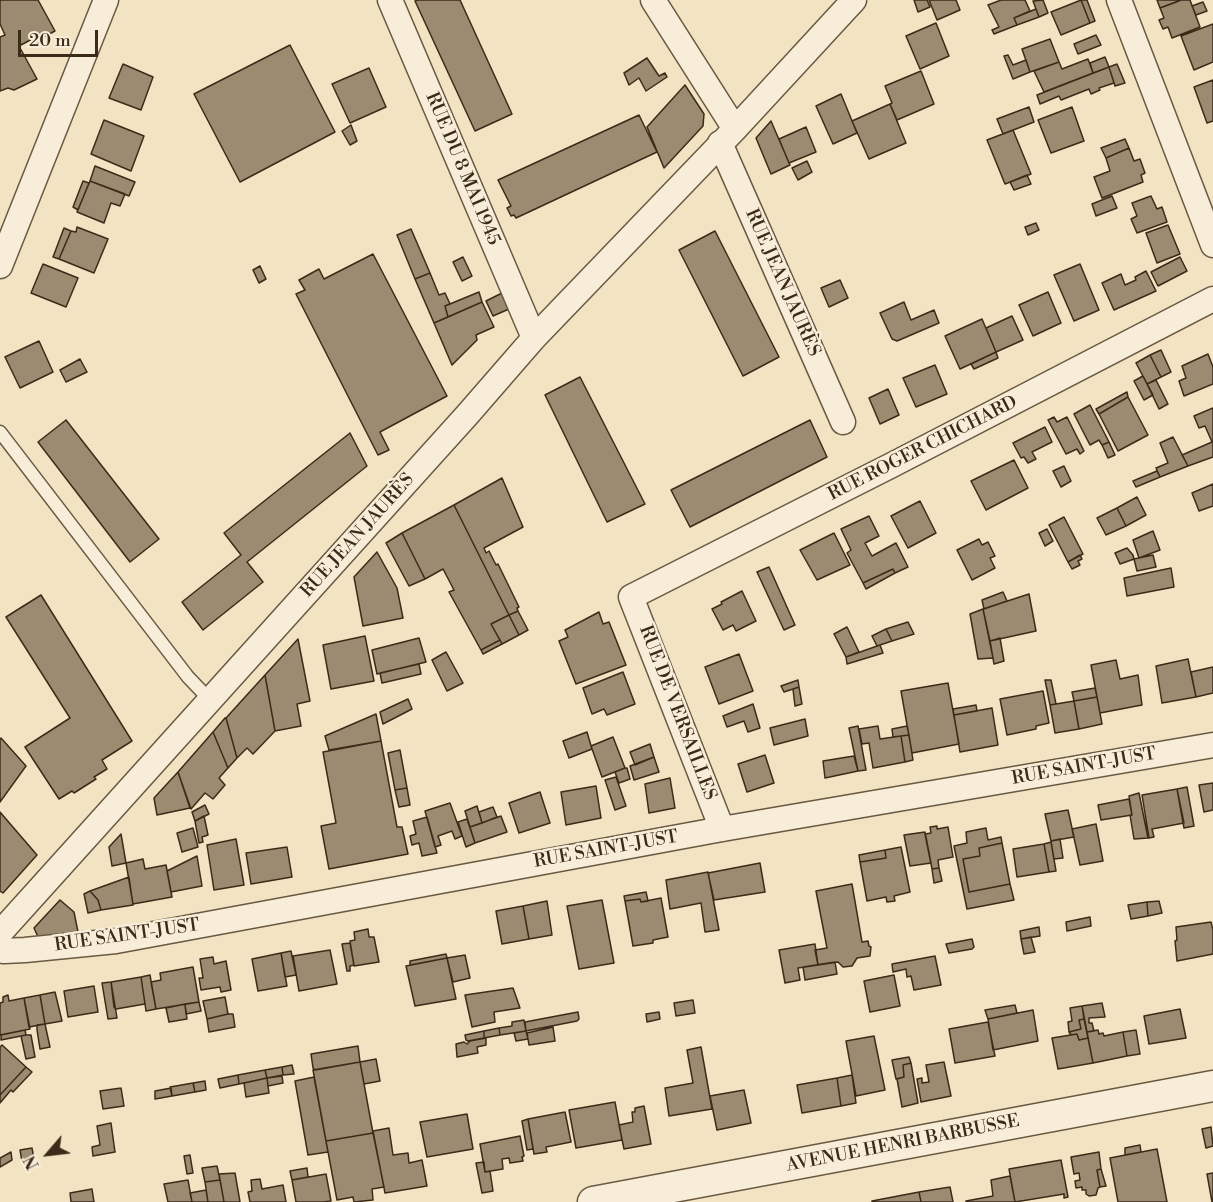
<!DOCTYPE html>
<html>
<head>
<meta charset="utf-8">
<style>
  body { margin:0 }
  #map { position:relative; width:1213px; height:1202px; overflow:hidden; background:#f2e4c3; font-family:"Libre Bodoni",serif }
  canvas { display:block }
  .north { position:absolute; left:18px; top:1124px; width:60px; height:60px; -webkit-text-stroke:4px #f7edd8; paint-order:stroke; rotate:242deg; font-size:16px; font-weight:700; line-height:24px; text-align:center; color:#3b2b18 }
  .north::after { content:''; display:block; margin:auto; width:21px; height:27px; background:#3b2b18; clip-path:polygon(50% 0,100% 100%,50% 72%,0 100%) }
  .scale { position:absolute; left:18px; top:30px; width:80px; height:27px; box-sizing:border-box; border:3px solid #3b2b18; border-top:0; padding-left:8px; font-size:18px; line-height:21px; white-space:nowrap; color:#3b2b18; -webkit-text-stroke:4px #f7edd8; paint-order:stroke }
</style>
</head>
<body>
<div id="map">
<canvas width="1213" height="1202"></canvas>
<div class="north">N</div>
<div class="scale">20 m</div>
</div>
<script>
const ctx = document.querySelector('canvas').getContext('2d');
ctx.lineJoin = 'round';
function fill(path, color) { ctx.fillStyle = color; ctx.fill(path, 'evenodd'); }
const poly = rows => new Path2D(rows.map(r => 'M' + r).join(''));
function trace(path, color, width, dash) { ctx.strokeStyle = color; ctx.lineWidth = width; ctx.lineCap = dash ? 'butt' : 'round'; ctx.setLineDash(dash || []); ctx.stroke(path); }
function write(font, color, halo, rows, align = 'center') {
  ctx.font = font + ' "Libre Bodoni",serif'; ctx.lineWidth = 5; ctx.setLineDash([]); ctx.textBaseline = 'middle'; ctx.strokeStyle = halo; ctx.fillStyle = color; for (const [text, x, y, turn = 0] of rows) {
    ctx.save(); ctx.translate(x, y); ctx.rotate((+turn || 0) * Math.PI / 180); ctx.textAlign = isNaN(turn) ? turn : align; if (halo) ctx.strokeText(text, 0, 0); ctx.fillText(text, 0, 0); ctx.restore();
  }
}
const building = poly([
  [0,0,38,0,55,31,38,40,36,37,19,46,37,79,14,90,8,88,0,91,0,37,5,35,0,24,0,0],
  [418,0,460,0,512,114,475,131,415,1,418,0],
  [914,0,927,0,930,7,918,12,914,0],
  [929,0,956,0,960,10,937,20,929,0],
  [1001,0,1025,0,1030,11,1014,18,1017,25,994,34,992,30,999,27,988,5,1001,0],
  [1043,0,1048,13,1039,17,1033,1,1043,0],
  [1081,0,1090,23,1061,35,1051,12,1081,0],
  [1081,0,1087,0,1095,21,1090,23,1081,0],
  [1157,0,1179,0,1179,1,1160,8,1157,0],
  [1181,0,1190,0,1200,27,1172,38,1168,27,1163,29,1159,20,1164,18,1160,8,1181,0],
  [1203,2,1207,11,1196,15,1192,6,1203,2],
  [1036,9,1039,17,1017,25,1014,18,1036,9],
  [936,23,949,56,920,69,906,36,936,23],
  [1213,24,1213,62,1194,70,1181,36,1213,24],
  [1096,35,1101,45,1078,54,1074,44,1096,35],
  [1050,39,1059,62,1030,72,1022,49,1050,39],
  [290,45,335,132,240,182,194,94,290,45],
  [1008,55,1013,65,1026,60,1030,72,1013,79,1004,56,1008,55],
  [1105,57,1109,67,1093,73,1090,63,1105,57],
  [647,58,659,76,665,73,667,77,646,91,639,78,629,85,624,73,647,58],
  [1088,59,1093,73,1044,92,1034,71,1059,62,1062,69,1088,59],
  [123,64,153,77,141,110,109,98,123,64],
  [1117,64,1125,83,1115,86,1109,67,1117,64],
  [1109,67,1114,83,1099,88,1100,90,1091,94,1089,89,1061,100,1059,96,1040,104,1037,95,1109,67],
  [369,68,386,107,350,123,332,84,369,68],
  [921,71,934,104,897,120,890,104,892,103,885,86,921,71],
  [1213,80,1213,121,1207,123,1194,87,1213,80],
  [685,85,704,114,703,126,664,168,647,127,685,85],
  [841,94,857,133,833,144,816,106,841,94],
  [890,104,906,143,869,159,852,121,890,104],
  [1029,107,1034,122,1003,134,997,119,1029,107],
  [1072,107,1084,141,1051,153,1038,120,1072,107],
  [639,115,657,152,516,218,514,215,511,216,507,208,511,206,498,180,639,115],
  [104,120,144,136,131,171,91,154,104,120],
  [771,121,790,165,771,174,756,138,771,121],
  [351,125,357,141,350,145,342,131,351,125],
  [806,127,816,152,789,163,779,139,806,127],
  [1013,130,1031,174,1005,184,987,140,1013,130],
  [1125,139,1129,148,1106,158,1101,148,1125,139],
  [1129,148,1134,161,1140,159,1145,173,1141,175,1143,182,1102,198,1094,177,1110,171,1106,158,1129,148],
  [807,161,812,172,798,180,792,168,807,161],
  [95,166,135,182,129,196,90,181,95,166],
  [1027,175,1031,184,1014,190,1010,182,1027,175],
  [83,181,89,183,78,210,73,207,83,181],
  [90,181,125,194,120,206,111,203,104,223,77,212,90,181],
  [1112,196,1117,208,1096,216,1092,204,1112,196],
  [1151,196,1157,209,1162,207,1167,222,1137,233,1131,219,1137,216,1132,203,1151,196],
  [1036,223,1039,230,1028,235,1025,227,1036,223],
  [1168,225,1180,254,1157,263,1146,233,1168,225],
  [77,227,108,239,94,273,59,259,71,231,76,232,77,227],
  [64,228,71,231,59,259,53,257,64,228],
  [411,229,430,273,415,279,397,235,411,229],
  [715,231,779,357,743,376,679,250,715,231],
  [373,254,447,396,380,432,389,450,378,455,296,294,305,290,299,280,319,269,324,279,373,254],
  [463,257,472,276,462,281,453,262,463,257],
  [1180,257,1187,271,1158,286,1151,272,1180,257],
  [43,264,78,278,66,307,31,293,43,264],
  [1080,264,1099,310,1074,321,1054,275,1080,264],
  [260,266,266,279,259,283,253,270,260,266],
  [1146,271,1156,291,1114,310,1102,283,1121,274,1125,285,1136,280,1135,277,1146,271],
  [430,273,439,295,445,293,450,304,445,306,448,317,434,323,415,279,430,273],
  [840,280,848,298,829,307,821,288,840,280],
  [479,292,482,302,448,317,445,306,479,292],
  [1048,292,1061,323,1033,336,1019,305,1048,292],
  [502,293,509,309,493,316,486,301,502,293],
  [482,302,494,327,476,335,477,340,452,365,434,323,482,302],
  [904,302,911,320,934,310,939,323,897,341,892,339,880,313,904,302],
  [1012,316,1023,340,996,352,986,328,1012,316],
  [982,319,996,352,960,369,945,336,982,319],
  [39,341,53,372,20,388,5,357,39,341],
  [1161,350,1171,372,1161,377,1150,355,1161,350],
  [996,352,998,358,974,369,971,364,996,352],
  [1208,354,1213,367,1213,384,1184,396,1179,381,1186,378,1182,366,1208,354],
  [1150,355,1161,377,1147,384,1136,363,1150,355],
  [80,359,87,372,66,382,60,370,80,359],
  [935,365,947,394,916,407,903,378,935,365],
  [1143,376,1153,395,1144,400,1134,381,1143,376],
  [580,377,645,504,607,522,545,395,580,377],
  [1156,380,1168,404,1159,409,1147,384,1156,380],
  [888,389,899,415,880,424,869,398,888,389],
  [1127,392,1128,397,1099,414,1096,409,1127,392],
  [1128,397,1148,435,1118,451,1099,414,1128,397],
  [1090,405,1109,442,1102,445,1099,440,1090,445,1074,414,1090,405],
  [1213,408,1213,457,1188,466,1182,455,1212,442,1205,426,1199,428,1194,416,1213,408],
  [1054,417,1057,422,1067,417,1084,451,1080,454,1077,449,1066,454,1048,420,1054,417],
  [66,420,159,539,130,562,38,442,66,420],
  [810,420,827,457,690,527,671,490,810,420],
  [1045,427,1052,442,1032,452,1036,459,1028,463,1024,457,1021,458,1013,443,1045,427],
  [350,433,367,466,247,562,263,582,203,630,182,602,241,555,224,533,350,433],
  [1173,437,1188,466,1160,477,1156,468,1168,463,1160,443,1173,437],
  [1109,442,1115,455,1108,458,1102,445,1109,442],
  [1014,460,1028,488,986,510,971,481,1014,460],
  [1064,466,1071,481,1061,487,1053,471,1064,466],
  [1157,471,1160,477,1136,487,1133,481,1157,471],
  [502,478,523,527,484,548,486,553,489,551,496,565,498,564,519,607,517,608,518,611,509,615,454,505,502,478],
  [1213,484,1213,506,1199,511,1192,493,1213,484],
  [1137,497,1146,515,1126,526,1117,508,1137,497],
  [920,501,936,533,908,548,891,516,920,501],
  [454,505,509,615,491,624,500,640,481,650,449,592,454,590,443,569,425,579,402,533,454,505],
  [1117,508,1126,526,1106,535,1097,518,1117,508],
  [869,516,879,536,865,543,872,556,896,543,908,567,895,573,893,569,863,583,847,553,851,550,841,529,869,516],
  [1064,517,1083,554,1068,562,1049,525,1064,517],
  [1047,529,1053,541,1045,546,1039,533,1047,529],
  [1153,531,1160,550,1139,558,1133,540,1153,531],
  [402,533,425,579,409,586,386,543,402,533],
  [834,533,850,565,817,580,800,550,834,533],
  [979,539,982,545,988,542,995,556,990,558,995,568,972,580,957,550,979,539],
  [1127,548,1133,555,1134,559,1120,564,1115,553,1127,548],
  [377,552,397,588,403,618,363,626,354,577,377,552],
  [1080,555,1082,559,1078,561,1080,565,1072,569,1068,562,1080,555],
  [1153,555,1156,567,1137,571,1134,559,1153,555],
  [769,567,795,625,784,630,757,572,769,567],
  [1171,568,1174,587,1127,596,1124,578,1171,568],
  [893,569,895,573,866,589,863,583,893,569],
  [742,591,756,621,736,631,733,625,723,630,712,609,722,604,721,602,742,591],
  [1003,592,1007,601,984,609,982,600,1003,592],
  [1029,594,1036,631,990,641,983,609,1029,594],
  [41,595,132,741,102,760,107,769,94,777,96,779,74,793,72,791,59,799,25,747,70,718,6,617,41,595],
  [983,609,993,658,978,659,970,614,983,609],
  [518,611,528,630,519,635,509,615,518,611],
  [599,612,603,624,609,622,626,665,576,684,559,641,568,637,565,630,599,612],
  [509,615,519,635,502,644,491,624,509,615],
  [908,622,914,634,892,641,886,629,908,622],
  [847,627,859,652,846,657,834,634,847,627],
  [886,629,892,641,877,646,872,636,886,629],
  [365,636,374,681,331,689,323,645,365,636],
  [419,638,426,662,377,674,372,650,419,638],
  [1000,638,1004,661,994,664,990,641,1000,638],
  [298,639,310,701,297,704,301,726,275,731,265,675,298,639],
  [500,640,502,644,483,654,481,650,500,640],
  [880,645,883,653,847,664,846,657,880,645],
  [446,652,463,683,447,691,432,660,446,652],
  [739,654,753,691,719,704,705,667,739,654],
  [1188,659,1196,697,1162,703,1156,666,1188,659],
  [1116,660,1120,679,1138,675,1142,705,1100,713,1091,665,1116,660],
  [419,664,421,674,382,683,380,673,419,664],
  [1213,667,1213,693,1196,697,1191,672,1213,667],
  [623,672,635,704,607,715,604,709,592,714,583,688,623,672],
  [265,675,275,731,253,754,247,748,237,758,226,718,265,675],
  [798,680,799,687,784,692,781,686,798,680],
  [1045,680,1051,680,1056,704,1050,705,1045,680],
  [948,683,959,744,912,753,901,691,948,683],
  [799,687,802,704,795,706,793,689,799,687],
  [1095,688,1097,697,1074,701,1072,692,1095,688],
  [1043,691,1049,723,1036,726,1036,729,1007,735,1000,699,1043,691],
  [1097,697,1102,724,1079,729,1074,701,1097,697],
  [408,699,412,709,383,724,380,712,408,699],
  [1074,701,1079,729,1055,733,1050,705,1074,701],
  [753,704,760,728,748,732,744,721,727,727,723,716,753,704],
  [976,705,977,711,954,715,953,709,976,705],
  [992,708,998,745,960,752,954,715,992,708],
  [376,714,381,741,329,750,325,736,376,714],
  [225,718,226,718,237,758,228,768,213,732,225,718],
  [805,719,808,736,774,745,770,728,805,719],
  [858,726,866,770,858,771,849,728,858,726],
  [878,726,880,739,901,736,905,762,873,768,869,743,862,744,859,729,878,726],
  [907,726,909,735,893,737,892,729,907,726],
  [213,732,228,768,219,778,225,785,213,799,205,793,191,809,178,772,213,732],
  [587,732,592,749,569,758,563,741,587,732],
  [909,735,913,760,905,762,901,736,909,735],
  [613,737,625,768,602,777,591,746,613,737],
  [1,738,26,766,0,802,0,740,1,738],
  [381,741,397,827,402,827,408,854,329,869,321,826,336,823,323,752,381,741],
  [650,744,654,757,635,765,630,752,650,744],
  [400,750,407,788,395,790,388,753,400,750],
  [765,755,774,783,747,792,738,764,765,755],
  [854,756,858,771,825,778,823,761,854,756],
  [654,757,659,772,634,780,630,766,654,757],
  [625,768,627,768,630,779,619,783,615,772,625,768],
  [178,772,190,808,157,815,154,798,178,772],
  [616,777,626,806,615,810,605,780,616,777],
  [670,778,675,808,649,813,645,784,670,778],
  [1213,783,1213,810,1204,812,1199,785,1213,783],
  [596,786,601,818,566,825,561,792,596,786],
  [1187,787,1194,826,1184,828,1177,789,1187,787],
  [407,788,410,805,399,807,395,790,407,788],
  [1177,789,1184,823,1152,829,1154,837,1149,838,1142,795,1177,789],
  [540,792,550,823,519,833,509,803,540,792],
  [1139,793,1148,838,1134,839,1130,815,1132,815,1129,796,1139,793],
  [1129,799,1132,815,1101,820,1098,805,1129,799],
  [450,803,462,836,455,839,452,831,438,836,441,845,435,847,425,811,450,803],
  [205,805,209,814,195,821,192,812,205,805],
  [477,806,482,823,470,827,465,811,477,806],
  [493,807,497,817,482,823,479,812,493,807],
  [1068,810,1074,837,1051,841,1045,814,1068,810],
  [0,812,37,855,3,893,0,891,0,812],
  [204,816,208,835,202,837,203,842,199,843,195,821,204,816],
  [501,816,507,832,475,843,470,827,501,816],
  [427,817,437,853,422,856,419,843,412,845,410,836,416,834,413,821,427,817],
  [467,819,475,843,466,847,458,822,467,819],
  [1096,824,1103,861,1080,865,1072,829,1096,824],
  [937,826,937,829,948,827,953,857,938,860,939,868,932,869,925,834,931,833,930,827,937,826],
  [193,828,198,847,182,852,177,833,193,828],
  [986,828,988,840,1001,837,1002,843,979,848,980,856,963,859,969,892,1010,884,1014,900,967,909,954,846,967,843,966,832,986,828],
  [925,832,931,863,910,866,904,835,925,832],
  [121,834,126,863,112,866,109,847,121,834],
  [236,839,244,885,214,890,207,845,236,839],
  [1060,839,1063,858,1054,859,1051,841,1060,839],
  [1051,842,1056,871,1049,872,1044,844,1051,842],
  [1002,843,1010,884,969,892,963,859,980,856,979,848,1002,843],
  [1044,844,1049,872,1017,877,1013,849,1044,844],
  [287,847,292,877,251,884,246,853,287,847],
  [901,847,910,892,894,896,895,901,887,902,886,897,867,901,860,862,886,858,885,850,901,847],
  [885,850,886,858,860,862,859,855,885,850],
  [197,856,202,886,171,892,167,871,197,856],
  [143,859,145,869,166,865,172,897,133,904,126,863,143,859],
  [760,863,765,892,714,900,708,873,760,863],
  [939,868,942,881,934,883,932,869,939,868],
  [708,872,719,930,705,932,701,903,670,909,666,880,708,872],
  [129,877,133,905,101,910,98,900,90,891,129,877],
  [852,884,862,942,868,941,869,946,871,947,870,956,857,958,852,966,843,967,838,962,818,965,815,950,827,948,816,891,852,884],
  [90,891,98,900,101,910,88,913,84,894,90,891],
  [646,892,648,901,641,902,640,899,625,901,624,896,646,892],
  [661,898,668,937,653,940,653,943,633,946,625,901,640,899,641,902,661,898],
  [60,900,74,912,78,932,39,939,34,928,60,900],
  [602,900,614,963,579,969,567,906,602,900],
  [547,901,552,935,529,939,523,906,547,901],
  [1159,901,1162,913,1148,916,1147,902,1159,901],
  [1147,902,1148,916,1131,919,1128,905,1147,902],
  [523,906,529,939,502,944,496,911,523,906],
  [1090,917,1091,926,1067,931,1066,922,1090,917],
  [1211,922,1213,930,1213,954,1177,961,1175,941,1177,940,1176,927,1211,922],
  [1039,927,1040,936,1021,939,1020,931,1039,927],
  [368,929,369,937,374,937,379,962,354,966,350,941,355,940,354,932,368,929],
  [1031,937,1035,952,1024,954,1021,939,1031,937],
  [972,939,974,947,972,949,949,953,946,944,972,939],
  [350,943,354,965,350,966,350,971,347,971,342,944,350,943],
  [815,944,818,965,798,968,800,980,785,983,779,950,815,944],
  [330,950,337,984,299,991,293,956,330,950],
  [291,951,296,975,285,977,281,953,291,951],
  [281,953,287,986,258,991,252,959,281,953],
  [446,954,447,958,410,965,410,961,446,954],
  [465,955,470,978,453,982,447,958,465,955],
  [935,956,941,985,914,990,911,976,907,977,906,969,893,972,892,964,935,956],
  [213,957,214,964,226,961,231,990,221,992,220,987,201,990,199,978,203,978,200,959,213,957],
  [447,958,456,999,415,1006,406,966,447,958],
  [835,962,837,974,805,980,803,967,835,962],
  [193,967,199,1002,156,1009,151,982,161,980,160,973,193,967],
  [150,975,156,1009,146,1011,141,977,150,975],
  [894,975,900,1006,870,1012,864,981,894,975],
  [141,977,145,1004,116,1009,114,1007,111,982,141,977],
  [111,982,117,1018,108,1019,102,983,111,982],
  [94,986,98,1012,68,1017,64,991,94,986],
  [513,988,520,1008,494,1012,495,1022,472,1027,465,995,513,988],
  [55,992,62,1021,45,1024,40,995,55,992],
  [8,995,9,1001,24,998,30,1029,0,1035,0,1003,3,1002,3,997,8,995],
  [40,995,45,1024,29,1027,24,998,40,995],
  [225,997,228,1014,207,1019,203,1001,225,997],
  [693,1000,695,1013,676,1016,674,1003,693,1000],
  [199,1002,201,1011,186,1014,185,1004,199,1002],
  [1102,1003,1105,1017,1089,1018,1089,1023,1092,1023,1094,1031,1087,1032,1082,1006,1102,1003],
  [185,1004,187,1019,169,1022,166,1008,185,1004],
  [1015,1005,1017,1013,988,1019,985,1010,1015,1005],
  [1082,1006,1084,1019,1079,1020,1081,1029,1069,1032,1068,1022,1072,1021,1070,1008,1082,1006],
  [1180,1009,1186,1038,1149,1044,1144,1016,1180,1009],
  [1033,1010,1038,1041,993,1050,988,1019,1033,1010],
  [578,1012,579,1019,577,1021,526,1031,525,1022,578,1012],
  [659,1012,660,1019,647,1022,646,1014,659,1012],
  [228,1014,233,1014,235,1027,209,1032,207,1019,228,1014],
  [1084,1019,1088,1038,1079,1040,1077,1034,1071,1035,1069,1032,1081,1029,1079,1020,1084,1019],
  [524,1020,526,1031,500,1035,499,1028,512,1026,512,1022,524,1020],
  [988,1022,995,1056,955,1063,949,1029,988,1022],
  [45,1024,50,1047,40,1049,37,1030,37,1025,45,1024],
  [553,1027,555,1041,529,1045,527,1033,553,1027],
  [499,1028,500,1035,484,1038,484,1031,499,1028],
  [25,1030,26,1035,1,1040,1,1035,25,1030],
  [1098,1030,1099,1034,1103,1033,1104,1036,1123,1032,1127,1056,1093,1063,1087,1032,1098,1030],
  [1136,1030,1140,1054,1127,1056,1123,1032,1136,1030],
  [484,1031,484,1038,468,1041,466,1040,465,1035,484,1031],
  [526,1031,528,1039,516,1041,514,1033,526,1031],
  [1077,1034,1079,1040,1088,1038,1093,1063,1058,1069,1052,1038,1077,1034],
  [26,1035,31,1035,35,1057,26,1059,21,1036,26,1035],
  [874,1036,885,1090,856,1096,846,1041,874,1036],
  [486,1038,486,1045,477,1047,478,1053,457,1057,456,1044,464,1042,467,1044,470,1041,486,1038],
  [2,1045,26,1067,0,1095,0,1047,2,1045],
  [358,1046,360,1062,315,1070,313,1068,311,1054,358,1046],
  [701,1047,712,1109,669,1116,665,1088,693,1083,687,1050,701,1047],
  [909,1057,911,1063,903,1065,904,1077,896,1079,892,1060,909,1057],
  [376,1059,380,1081,364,1084,360,1062,376,1059],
  [360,1062,373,1133,326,1141,313,1070,360,1062],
  [944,1062,951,1096,921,1102,917,1079,922,1078,922,1083,929,1082,926,1065,944,1062],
  [911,1063,918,1103,902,1107,897,1079,904,1077,903,1065,911,1063],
  [292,1065,294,1074,283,1075,282,1067,292,1065],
  [26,1067,32,1072,13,1092,11,1090,0,1103,0,1095,26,1067],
  [282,1067,283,1075,267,1078,265,1070,282,1067],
  [265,1070,267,1078,239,1084,238,1075,265,1070],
  [238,1075,239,1084,220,1088,218,1079,238,1075],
  [852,1075,856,1103,841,1106,837,1078,852,1075],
  [282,1076,283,1083,268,1086,267,1078,282,1076],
  [314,1077,328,1152,308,1155,295,1081,314,1077],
  [267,1078,269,1093,246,1097,244,1083,267,1078],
  [837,1078,841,1106,802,1113,797,1085,837,1078],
  [205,1081,206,1090,195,1092,193,1083,205,1081],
  [193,1083,195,1092,172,1096,170,1087,193,1083],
  [121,1088,124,1106,103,1109,100,1091,121,1088],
  [171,1088,172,1096,155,1099,155,1091,171,1088],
  [744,1090,751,1123,717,1130,710,1096,744,1090],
  [615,1102,622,1140,576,1148,569,1110,615,1102],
  [644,1106,651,1144,624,1149,619,1125,633,1122,632,1112,635,1112,635,1108,644,1106],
  [565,1112,571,1142,546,1147,547,1152,534,1154,528,1119,565,1112],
  [467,1114,473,1149,427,1157,420,1122,467,1114],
  [528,1119,533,1149,527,1150,522,1121,528,1119],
  [111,1123,115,1152,93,1156,92,1147,100,1145,97,1126,111,1123],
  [1211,1127,1213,1146,1206,1148,1202,1129,1211,1127],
  [389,1128,393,1155,408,1153,409,1163,422,1160,427,1186,385,1193,373,1131,389,1128],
  [373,1133,384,1187,372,1189,373,1200,354,1202,353,1197,337,1200,326,1141,373,1133],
  [520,1136,524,1156,522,1157,523,1161,510,1163,509,1158,502,1159,503,1169,485,1172,480,1144,520,1136],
  [1140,1145,1141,1152,1125,1155,1125,1148,1140,1145],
  [32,1148,34,1159,22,1162,20,1150,32,1148],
  [1157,1149,1167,1202,1118,1202,1110,1158,1157,1149],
  [11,1152,12,1160,0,1167,0,1158,11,1152],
  [1099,1152,1101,1169,1097,1170,1100,1187,1098,1188,1096,1195,1089,1196,1086,1194,1086,1190,1082,1190,1082,1187,1076,1188,1075,1181,1080,1180,1079,1173,1074,1174,1071,1157,1099,1152],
  [190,1155,193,1173,187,1174,184,1156,190,1155],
  [1061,1160,1068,1197,1064,1198,1064,1194,1015,1202,1009,1169,1061,1160],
  [484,1162,485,1172,490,1171,493,1191,482,1193,476,1163,484,1162],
  [217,1166,220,1180,205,1182,202,1168,217,1166],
  [307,1168,308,1177,292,1180,290,1171,307,1168],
  [1101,1169,1106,1186,1100,1187,1097,1170,1101,1169],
  [235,1173,240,1202,224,1202,219,1174,235,1173],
  [1213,1173,1213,1202,1212,1202,1207,1174,1213,1173],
  [326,1174,331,1201,323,1202,296,1202,292,1180,326,1174],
  [1010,1176,1015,1202,966,1202,966,1201,993,1196,991,1180,1010,1176],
  [260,1179,262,1189,283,1185,286,1202,250,1202,248,1192,252,1191,251,1180,260,1179],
  [188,1180,192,1202,168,1202,164,1184,188,1180],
  [220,1180,224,1202,208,1202,205,1182,220,1180],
  [950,1187,953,1202,921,1202,919,1192,950,1187],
  [92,1189,94,1202,71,1202,70,1193,92,1189],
  [206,1190,208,1202,192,1202,190,1193,206,1190],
  [919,1192,921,1202,872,1202,872,1201,919,1192]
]);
const service = poly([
  [0,432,188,677,210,700]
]);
const minor = poly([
  [390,0,534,338],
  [653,0,735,129],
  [1119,0,1213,245],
  [720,143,843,422],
  [0,266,106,0],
  [722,829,631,597,892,465,1213,299],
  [0,933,468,414,534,338,735,129,854,0],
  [0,946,4,951,25,950,116,941,722,829,1213,745]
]);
const tertiary = poly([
  [593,1202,1213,1086]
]);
const streetNames = [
  ["RUE DU 8 MAI 1945",462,169,67],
  ["RUE JEAN JAURÈS",782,283,66],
  ["RUE ROGER CHICHARD",923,449,-27],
  ["RUE JEAN JAURÈS",358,536,-48],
  ["RUE DE VERSAILLES",677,713,69],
  ["RUE SAINT-JUST",1084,767,-10],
  ["RUE SAINT-JUST",606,850,-10],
  ["RUE SAINT-JUST",127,936,-8],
  ["AVENUE HENRI BARBUSSE",903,1144,-11]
];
fill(building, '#9a8b71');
trace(building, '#3b2b18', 1.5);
trace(service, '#695943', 15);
trace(minor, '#695943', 27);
trace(tertiary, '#695943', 33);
trace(service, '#f7edd8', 12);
trace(minor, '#f7edd8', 24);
trace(tertiary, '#f7edd8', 30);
write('18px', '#3b2b18', '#f7edd8', streetNames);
</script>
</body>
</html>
